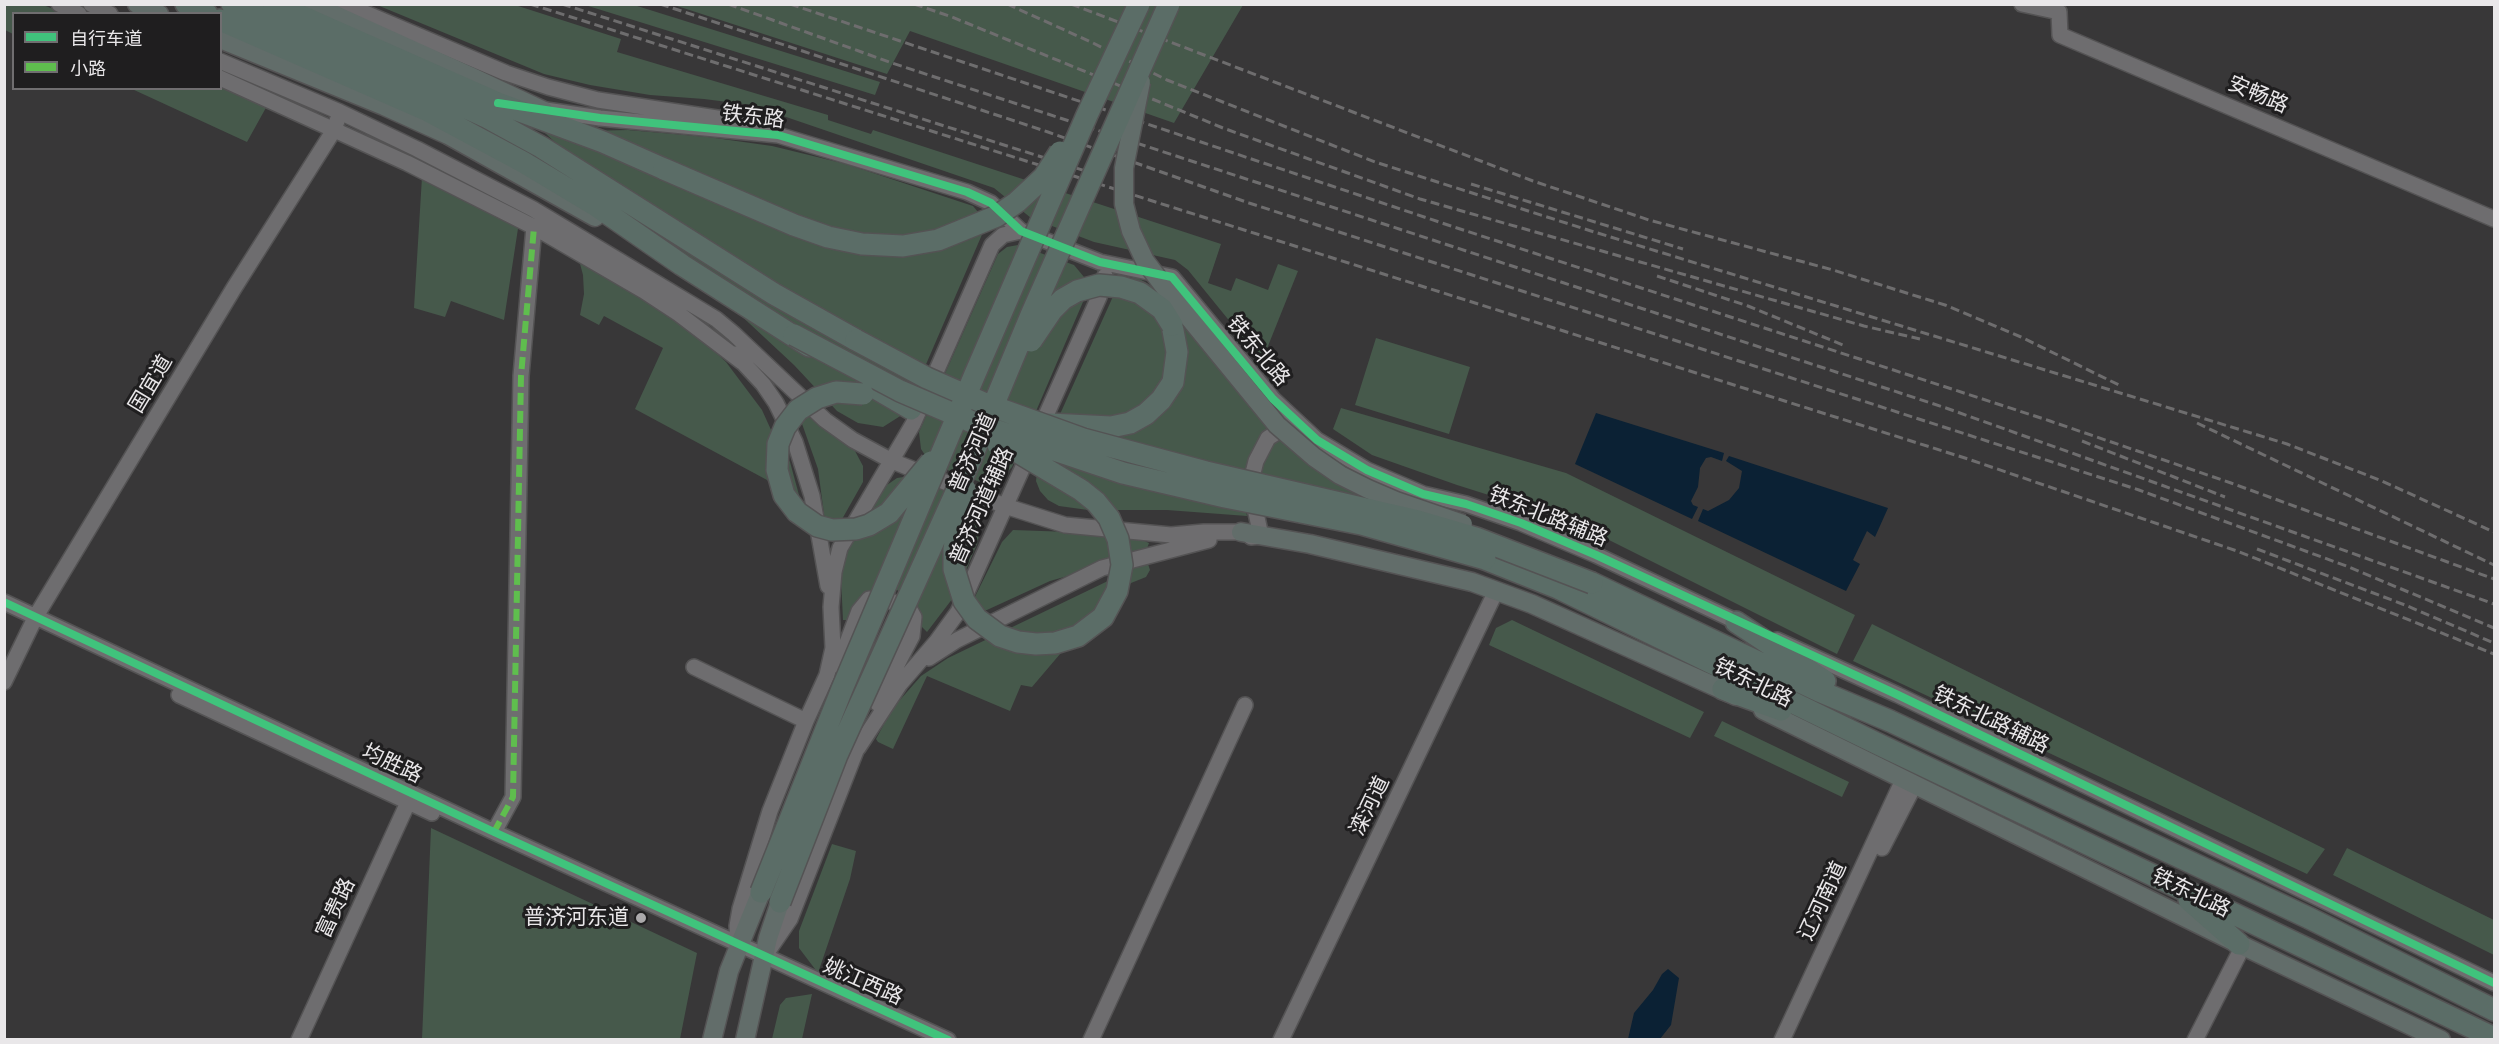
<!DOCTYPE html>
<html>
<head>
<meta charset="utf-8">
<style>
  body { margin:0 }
  #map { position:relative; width:2499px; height:1044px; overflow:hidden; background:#383738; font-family:Cabin,"Noto Sans SC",sans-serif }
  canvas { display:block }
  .frame { position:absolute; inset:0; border:6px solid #e9e7e9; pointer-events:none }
  .legend { position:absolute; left:12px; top:12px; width:210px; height:78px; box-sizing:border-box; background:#1f1e1f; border:2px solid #706e70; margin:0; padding:8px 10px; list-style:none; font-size:18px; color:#e9e7e9 }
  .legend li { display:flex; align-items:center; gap:12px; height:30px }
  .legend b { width:30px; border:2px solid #706e70 }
</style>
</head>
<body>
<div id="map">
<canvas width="2499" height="1044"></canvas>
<div class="frame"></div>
<ul class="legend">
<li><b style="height:8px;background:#40c37c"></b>自行车道</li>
<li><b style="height:8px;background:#5fbe4e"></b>小路</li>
</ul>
</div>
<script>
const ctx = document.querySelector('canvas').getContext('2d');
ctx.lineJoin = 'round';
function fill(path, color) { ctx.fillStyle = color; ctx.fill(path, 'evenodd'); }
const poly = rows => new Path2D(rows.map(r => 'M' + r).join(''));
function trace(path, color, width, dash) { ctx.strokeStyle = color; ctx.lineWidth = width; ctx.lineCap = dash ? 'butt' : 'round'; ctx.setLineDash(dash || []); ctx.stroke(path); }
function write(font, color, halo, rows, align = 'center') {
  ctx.font = font + ' Cabin,"Noto Sans SC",sans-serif'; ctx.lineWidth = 6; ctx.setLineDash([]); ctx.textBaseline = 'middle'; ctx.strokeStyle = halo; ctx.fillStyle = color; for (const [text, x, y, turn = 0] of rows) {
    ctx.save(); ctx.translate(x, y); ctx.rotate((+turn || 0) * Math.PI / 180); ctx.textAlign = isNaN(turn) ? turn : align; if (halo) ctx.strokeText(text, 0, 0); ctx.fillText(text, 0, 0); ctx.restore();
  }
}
const green = poly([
  [5,5,43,5,64,13,14,14,13,34,5,30],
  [377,5,515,5,621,39,617,52,828,115,828,120,871,134,873,130,1221,244,1208,283,1231,291,1236,278,1268,290,1278,264,1298,271,1262,361,1188,270,1175,260,1094,242,1031,218,994,188,751,105,704,99,650,95,590,85,544,74],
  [585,5,634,5,880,82,875,95],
  [674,5,1243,5,1174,123,910,31,887,74],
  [221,83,268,104,247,142,132,89,220,88],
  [628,130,708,137,772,146,846,164,973,206,987,223,905,413,883,427,858,423,837,411,794,365,544,132],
  [422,177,519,222,504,320,451,301,445,317,414,308],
  [1018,245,1074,265,1084,277,1089,288,1012,467,998,482,983,483,931,464,921,449,919,432,998,254,1007,247],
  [579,260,680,323,705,342,726,362,762,410,772,432,790,462,799,495,793,503,767,480,635,409,663,348,604,316,599,325,580,315,584,294,583,275],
  [1136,277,1152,286,1272,430,1241,490,1247,516,1167,510,1088,510,1059,506,1048,500,1040,491,1036,481,1037,471,1061,412,1115,292,1124,281],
  [1376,338,1470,367,1449,434,1355,405],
  [795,404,855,451,863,466,863,482,828,544,818,469],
  [1341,408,1566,473,1855,615,1837,654,1571,521,1457,485,1372,455,1333,429],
  [1278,436,1359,492,1355,496,1256,476,1263,454],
  [910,476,968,501,979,515,981,525,977,544,956,594,927,632,919,624,907,596,897,590,875,591,849,620,843,620,841,579,848,543,887,485,897,478],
  [1013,530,1128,534,1149,543,1145,554,1050,581,963,621,1002,542],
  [1148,564,1150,570,1146,577,1131,583,1066,647,1032,687,1021,685,1010,711,927,676,893,749,878,742,876,739,892,709,921,676,948,658,1139,566],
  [1512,620,1704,712,1690,738,1489,645,1496,628],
  [1872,624,2325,849,2307,874,1853,661],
  [1722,721,1849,782,1842,797,1714,736],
  [431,828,697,953,680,1039,422,1039],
  [832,844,856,851,850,879,818,973,799,948,799,931],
  [2347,848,2494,920,2494,955,2333,875],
  [812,994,802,1039,772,1039,780,1005,786,998]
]);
const water = poly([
  [1596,413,1724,453,1722,461,1711,457,1706,458,1700,468,1698,487,1691,501,1693,505,1698,507,1692,519,1575,464],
  [1729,456,1888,508,1875,537,1867,531,1853,560,1860,564,1846,591,1698,521,1703,509,1708,511,1729,500,1739,488,1742,471,1726,461],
  [1668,969,1679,978,1671,1025,1660,1039,1628,1039,1634,1013,1653,990,1662,974]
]);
const minor = poly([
  [59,4,79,14],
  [91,4,110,14],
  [344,4,506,73,548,87,598,100,730,120,752,127],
  [2022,4,2059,12,2060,35,2494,219],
  [220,61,340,112,417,149,533,209,608,254,716,319,734,334,825,420,853,440,892,461,1005,506,1065,525,1171,535,1204,532,1241,532],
  [220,78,407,163,534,227,644,291,679,314,742,362],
  [532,108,600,118,778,135,967,192,991,203,1021,231,1100,262,1172,277,1273,399,1317,440,1367,470,1423,494,1466,504,1521,523,1596,555,1744,625],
  [735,354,763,384,776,403,795,442,812,496,828,586],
  [1251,537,1261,536,1250,485,1256,461,1268,438,1284,428,1291,429],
  [4,602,494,832,948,1040],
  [1777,640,1898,695,2494,983],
  [929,658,957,640,1102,568,1209,540],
  [834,665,847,643,859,611,869,599,886,599,910,610,914,617,912,636,877,703],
  [694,667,806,721],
  [4,682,36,616,234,288,334,130,340,112],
  [179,695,432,813],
  [858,748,900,684,937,641,958,612,1099,297,1105,276],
  [494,832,513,797,521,376,534,227],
  [1882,848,1914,786],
  [738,945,737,926,740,909,770,811,806,721,827,675,833,648,831,607,834,572,840,548,913,424,992,245,1003,235,1021,231],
  [766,954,790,919,861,738],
  [299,1040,411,796],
  [1091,1040,1245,705],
  [1281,1040,1496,591],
  [1782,1040,1903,780],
  [2195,1040,2243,946]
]);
const major = poly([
  [137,4,159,14],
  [311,4,472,77,544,111],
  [220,39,384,106,448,135,595,217],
  [1241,532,1310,544,1472,582,1532,604,1736,696],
  [1763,710,2239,944,2441,1040],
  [712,1040,729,971,761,892],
  [745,1040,768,938,780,902]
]);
const highway = poly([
  [186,4,207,14],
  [232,4,385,70,488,118,541,147,774,294,856,340],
  [274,4,498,103,603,142,664,169],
  [220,20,428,111,523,162,598,207,682,265,809,346],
  [875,388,911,409],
  [1049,424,1111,427,1130,423,1146,414,1161,400,1173,382,1177,352,1172,325],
  [1485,559,1558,588,1880,745,2494,1038],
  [1592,583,1819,691,1890,721,2309,918,2494,1010],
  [1736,622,1825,681],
  [1723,689,1781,710],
  [2189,900,2239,944]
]);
const rail = poly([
  [530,4,1968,459,2237,551,2494,654],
  [562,4,1095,174],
  [660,4,1048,132,1249,203,2139,490,2349,567,2494,628],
  [728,4,892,63,1946,408,2494,604],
  [790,4,1451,226,2050,421,2231,483,2494,579],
  [914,4,952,17,1223,128,1420,199,1864,326,1920,339],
  [1007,4,1091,42,1167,80,1375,162,1591,231,2287,444,2382,481,2494,532],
  [1071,4,1533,181,1649,220,1833,270,1945,305,2021,337,2121,386],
  [1471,184,1683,249],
  [1657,276,1748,306,1843,345],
  [2197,423,2494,565],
  [2082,441,2225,497],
  [2257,549,2405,605,2494,643]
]);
const majorBridge = poly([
  [1141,82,1124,168,1124,204,1131,231,1145,261,1169,293,1277,425,1314,457,1340,475,1368,489,1396,501,1463,524]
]);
const highwayBridge = poly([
  [664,169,794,225,828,237,862,244,903,246,938,240,997,216,1017,202,1044,177,1060,152],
  [794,335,900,391,977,424,1123,473,1225,497,1361,524,1485,559],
  [856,340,927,378,986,404,1083,439,1206,472,1418,521,1476,538,1592,583],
  [1031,341,1052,310,1063,299,1077,291,1099,285,1121,287,1140,293,1162,309,1172,325],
  [863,394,836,392,817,398,798,410,785,427,778,444,777,470,784,495,797,512,817,526,832,530,856,529,869,525,889,513,931,462],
  [965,489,954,549,954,569,964,601,977,619,1000,636,1018,642,1036,644,1055,643,1078,636,1103,617,1117,591,1122,565,1118,539,1109,518,1096,502,1081,490,1016,451,998,445],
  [761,892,842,689,975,374,1087,115,1139,4],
  [780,902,837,755,971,459,1031,315,1169,4]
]);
const quiet = poly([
  [494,832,513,797,521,376,534,227]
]);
const cycleway = poly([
  [498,103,600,118,778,135,967,192,991,203,1021,231,1100,262,1172,277,1273,399,1317,440,1367,470,1423,494,1466,504,1521,523,1596,555,1898,695,2494,983],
  [4,602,494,832,948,1040]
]);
const markers = [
  [641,918,6,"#aba9ab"]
];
const streetNames = [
  ["安畅路",2258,95,23],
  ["铁东路",753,117,7],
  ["铁东北路",1258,351,50],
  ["国宜道",151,384,-59],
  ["普济河道",973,453,-66],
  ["普济河道辅路",982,506,-66],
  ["铁东北路辅路",1548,517,22],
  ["铁东北路",1753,683,26],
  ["铁东北路辅路",1991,720,26],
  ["均胜路",392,764,25],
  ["滦河道",1370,806,-64],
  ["铁东北路",2191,893,26],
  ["辽河南道",1823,901,-65],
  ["富贵路",336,908,-65],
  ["姚江西路",863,982,24]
];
const poiNames = [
  ["普济河东道",629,918]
];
fill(green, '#46594b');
fill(water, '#0b2134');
trace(minor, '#545354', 18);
trace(major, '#545354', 21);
trace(highway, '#545354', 24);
trace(minor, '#6e6d6f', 15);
trace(major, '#626d6a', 18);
trace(highway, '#5b6d67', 21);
trace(rail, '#6e6d6e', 3, [9, 4.5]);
trace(majorBridge, '#545354', 21, []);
trace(highwayBridge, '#545354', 24, []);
trace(majorBridge, '#626d6a', 18);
trace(highwayBridge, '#5b6d67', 21);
trace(quiet, '#5fbe4e', 6, [12, 6]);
trace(cycleway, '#40c37c', 8);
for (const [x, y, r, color] of markers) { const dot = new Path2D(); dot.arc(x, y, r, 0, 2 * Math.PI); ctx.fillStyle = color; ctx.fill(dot); trace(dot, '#1f1e1f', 2); }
write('21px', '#e9e7e9', '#1f1e1f', streetNames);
write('21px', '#e9e7e9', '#1f1e1f', poiNames, 'right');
</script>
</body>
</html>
